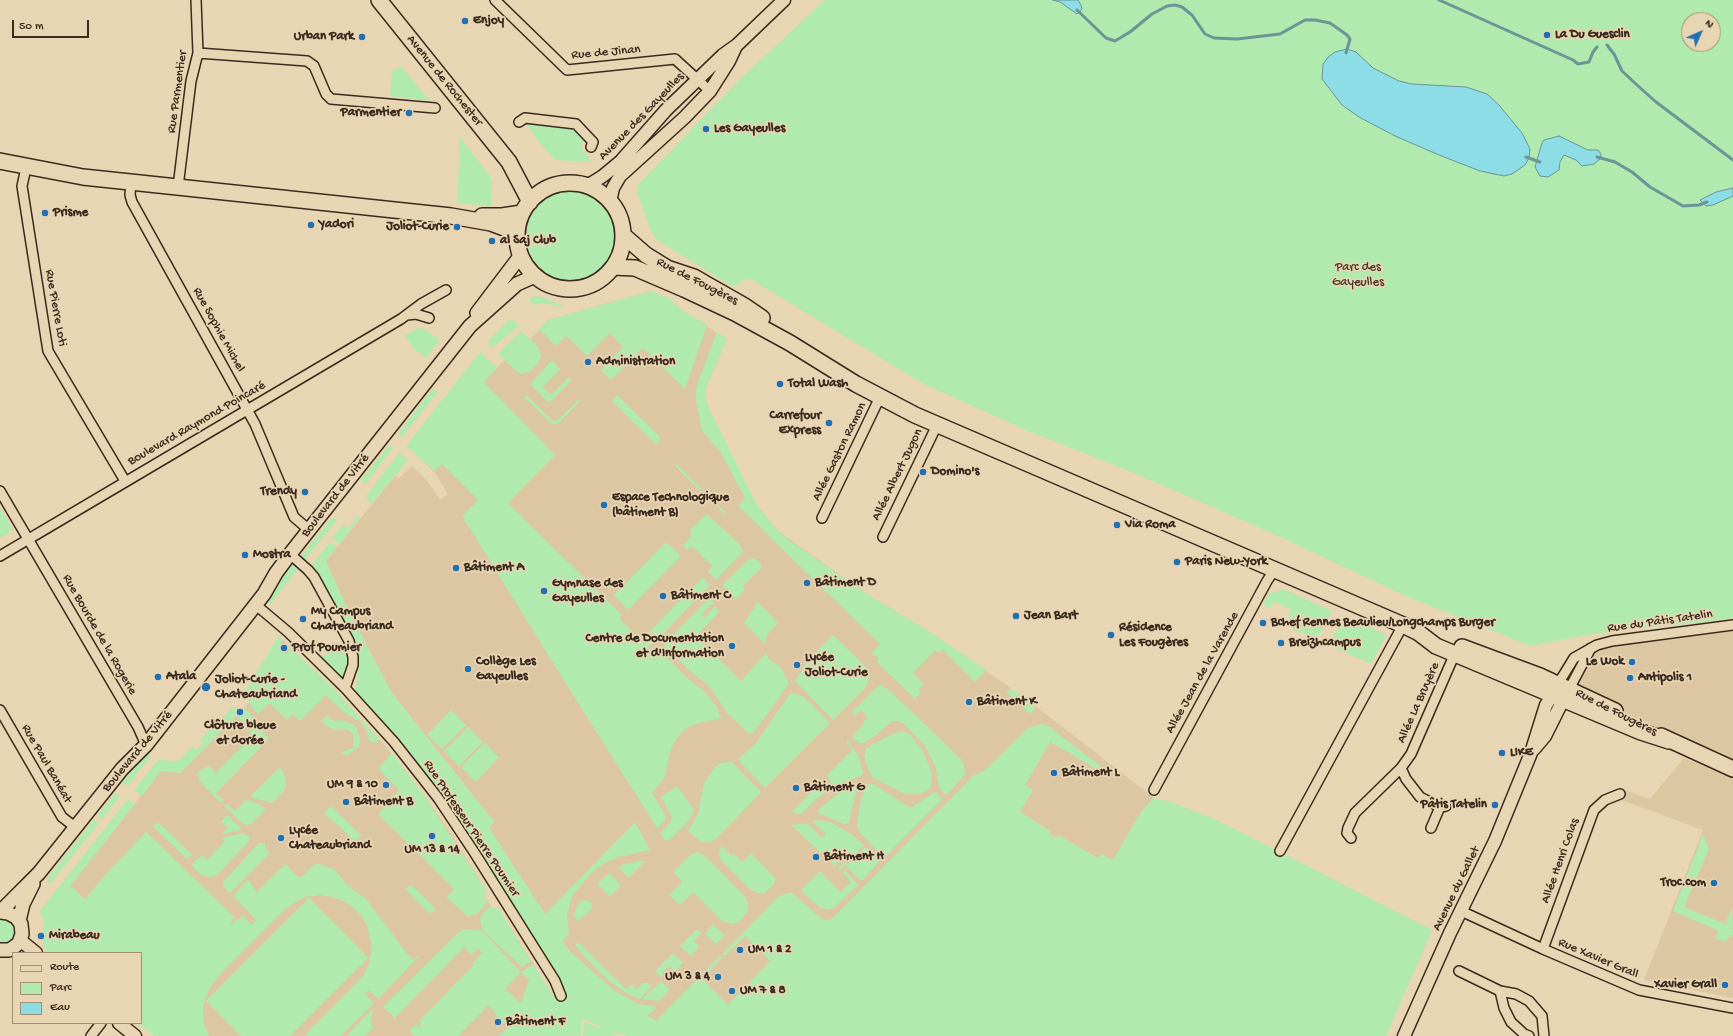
<!DOCTYPE html>
<html>
<head>
<meta charset="utf-8">
<style>
  body { margin:0 }
  #map { position:relative; width:1733px; height:1036px; overflow:hidden; background:#e8d5b3; font-family:"Gochi Hand",sans-serif }
  canvas { display:block }
  .legend { position:absolute; left:12px; top:952px; width:130px; height:72px; box-sizing:border-box; background:#e8d5b3; border:1px solid #a39177; margin:0; padding:5px 7px; list-style:none; font-size:12px; color:#3b2a1e }
  .legend li { display:flex; align-items:center; gap:8px; height:20px }
  .legend b { width:20px; border:1px solid #a39177 }
  .north { position:absolute; left:1681px; top:12px; width:40px; height:40px; box-sizing:border-box; background:#e8d5b3; border:1px solid #a39177; border-radius:50%; rotate:45deg; font-size:11px; font-weight:700; line-height:16px; text-align:center; color:#3b2a1e }
  .north::after { content:''; display:block; margin:auto; width:14px; height:18px; background:#1f6fb2; clip-path:polygon(50% 0,100% 100%,50% 72%,0 100%) }
  .scale { position:absolute; left:12px; top:20px; width:77px; height:18px; box-sizing:border-box; border:2px solid #3b2a1e; border-top:0; padding-left:5px; font-size:12px; line-height:14px; white-space:nowrap; color:#3b2a1e; -webkit-text-stroke:3px #e8d5b3; paint-order:stroke }
</style>
</head>
<body>
<div id="map">
<canvas width="1733" height="1036"></canvas>
<ul class="legend">
<li><b style="height:5px;background:#e8d5b3"></b>Route</li>
<li><b style="height:11px;background:#b0eaae"></b>Parc</li>
<li><b style="height:11px;background:#8cdde5"></b>Eau</li>
</ul>
<div class="north">N</div>
<div class="scale">50 m</div>
</div>
<script>
const ctx = document.querySelector('canvas').getContext('2d');
ctx.lineJoin = 'round';
function fill(path, color) { ctx.fillStyle = color; ctx.fill(path, 'evenodd'); }
const poly = rows => new Path2D(rows.map(r => 'M' + r).join(''));
function trace(path, color, width, dash) { ctx.strokeStyle = color; ctx.lineWidth = width; ctx.lineCap = dash ? 'butt' : 'round'; ctx.setLineDash(dash || []); ctx.stroke(path); }
function write(font, color, halo, rows, align = 'center') {
  ctx.font = font + ' "Gochi Hand",sans-serif'; ctx.lineWidth = 3.5; ctx.setLineDash([]); ctx.textBaseline = 'middle'; ctx.strokeStyle = halo; ctx.fillStyle = color; for (const [text, x, y, turn = 0] of rows) {
    ctx.save(); ctx.translate(x, y); ctx.rotate((+turn || 0) * Math.PI / 180); ctx.textAlign = isNaN(turn) ? turn : align; if (halo) ctx.strokeText(text, 0, 0); ctx.fillText(text, 0, 0); ctx.restore();
  }
}
const built = poly([
  [651,291,727,339,705,389,707,404,756,505,778,531,867,594,927,630,1025,698,1154,798,1141,812,1112,863,684,1036,616,999,593,984,562,941,489,828,494,822,392,693,348,610,326,561,395,476,398,479,412,466,428,482,440,499,448,494,434,472,414,453,527,337,530,339,548,320],
  [1733,625,1733,769,1669,741,1604,705,1572,683,1591,647],
  [283,640,335,690,387,748,426,798,452,835,486,890,484,896,492,908,498,908,554,997,537,1036,155,1036,141,1023,141,953,44,919,161,770,180,773,249,703],
  [1684,758,1733,778,1733,998,1644,980,1703,830,1621,800,1625,790,1650,799]
]);
const green = poly([
  [825,0,1733,0,1733,618,1699,623,1638,628,1586,635,1531,646,1406,596,1274,534,1134,473,1026,430,924,384,752,280,745,279,733,287,656,239,651,231,637,192,638,185,740,79],
  [1689,20,1713,20,1713,44,1689,44],
  [401,66,430,101,390,96,392,71],
  [529,122,575,127,584,138,582,143,582,150,589,157,591,162,555,160,539,142,526,124],
  [460,137,490,176,492,182,491,206,457,203],
  '522 236a48 48 0 1 1 96 0a48 48 0 1 1-96 0Z',
  [651,291,669,298,682,310,707,325,685,389,643,348,611,380,601,370,623,347,610,333,587,356,566,336,556,346,539,329,548,320],
  [534,296,542,297,568,308,541,303,535,305,528,299],
  [509,320,512,320,519,326,491,348,488,341],
  [418,328,424,329,440,340,426,358,413,348,405,335],
  [521,331,538,347,541,355,539,362,531,371,521,374,517,372,498,354],
  [717,332,727,339,705,389,707,404,757,505,778,531,789,540,867,594,927,630,986,670,975,682,942,649,939,653,935,650,913,673,924,684,918,689,921,692,915,699,877,662,879,659,872,653,880,644,738,506,745,498,720,451,702,431,696,400,696,388],
  [480,352,497,368,484,382,555,455,508,503,622,615,619,619,641,640,645,636,652,643,647,652,652,656,659,649,685,676,705,692,717,707,719,714,721,718,695,724,686,728,677,738,673,745,670,753,664,778,652,793,666,816,665,821,657,828,578,703,462,516,478,500,442,464,434,471,406,446],
  [552,360,560,369,543,387,551,395,569,377,572,380,549,403,530,384],
  [433,388,438,392,401,438,397,435],
  [526,395,553,421,558,420,578,400,580,401,559,423,552,424,524,397],
  [617,395,661,438,656,445,612,401],
  [389,445,393,448,365,484,361,480],
  [399,453,408,460,371,504,366,496],
  [676,464,725,512,725,514,676,467],
  [0,508,13,530,0,538],
  [707,514,738,543,743,550,742,553,716,580,708,572,712,566,692,546,687,550,683,546,691,537,690,530],
  [358,515,360,517,340,544,332,538,343,525,348,529],
  [332,517,337,520,305,560,301,556],
  [330,542,337,547,326,561,348,610,392,693,494,822,489,828,545,914,635,822,650,850,618,857,603,864,590,874,572,896,567,916,569,934,562,941,569,951,615,991,638,1004,657,1007,647,1016,656,1021,720,956,722,958,702,979,728,1005,770,961,745,936,725,956,722,954,778,897,787,893,792,893,823,920,828,920,833,918,973,776,985,770,1028,728,1037,725,1043,724,1050,727,1104,769,1100,771,1050,742,1025,785,1033,790,1020,812,1050,831,1049,834,1056,838,1058,835,1098,858,1102,854,1113,860,1141,812,1154,798,1171,802,1219,821,1432,930,1386,1036,627,1036,615,1032,614,1034,618,1036,583,1036,584,1022,599,1028,600,1026,583,1019,581,1022,581,1036,499,1036,509,1027,498,1017,489,1005,458,1036,415,1036,409,1031,416,1024,419,1027,422,1024,419,1021,474,965,473,963,482,953,478,948,472,955,464,947,395,1018,383,1007,462,929,481,930,521,972,533,964,554,997,560,992,444,800,413,758,355,692,358,675,358,661,351,638,310,567],
  [521,972,529,980,521,1003,505,989],
  [666,542,681,556,628,610,614,595],
  [750,558,756,559,762,565,761,568,742,587,745,590,736,599,722,585],
  [292,565,298,569,270,605,267,601,274,588],
  [703,577,710,585,658,639,650,631],
  [1283,589,1332,611,1317,639,1292,629,1295,621,1288,617,1291,609,1273,602,1270,608,1263,605,1268,594],
  [710,597,713,603,701,615,705,618,715,606,719,612,696,636,741,681,766,653,769,659,781,668,789,683,771,709,752,734,748,733,728,714,709,686,690,671,663,645],
  [758,602,778,623,767,635,765,644,744,623],
  [1343,616,1385,634,1386,636,1371,664,1329,645],
  [833,635,867,668,870,677,865,688,833,720,795,681,809,659],
  [279,636,283,640,279,648,286,654,291,648,335,690,380,740,373,743,369,740,366,729,360,721,347,715,326,695,300,721,293,714,287,720,269,703,258,714,249,703,245,691],
  [346,644,348,663,343,679,321,657],
  [878,686,882,686,888,689,961,759,964,765,965,774,948,794,944,794,939,787,936,768,925,746,904,724,897,721,892,721,876,735,864,743,859,743,852,736,864,724,863,722,868,717,861,710,855,716,852,712],
  [1011,688,1036,706,1030,714,1007,692],
  [790,694,795,694,804,697,830,723,765,788,740,762,739,758,755,744],
  [232,707,239,707,242,710,244,709,249,711,259,728,269,739,216,793,224,801,221,803,200,782,198,771,209,766,216,773,248,740,251,730,237,716,180,773,161,771,142,796,134,790,158,760,178,761,193,746,197,750,203,743,200,740,214,725,217,728,224,722,221,719],
  [451,710,466,725,442,749,427,735],
  [327,716,334,721,342,720,354,725,357,729,360,739,359,746,356,749,347,755,342,754,343,751,349,750,353,748,354,735,348,730,334,730,329,727,321,721],
  [468,727,483,742,459,766,444,751],
  [904,731,909,734,922,750,930,768,932,776,931,787,924,792,918,794,905,794,872,777,869,771,864,756,866,749,871,745,895,733],
  [848,740,858,755,863,773,862,775,833,787,827,775,853,749,846,742],
  [485,743,499,757,476,782,461,767],
  [148,752,151,755,128,786,122,782],
  [392,753,426,798,486,890,484,896,487,902,477,914,467,916,454,904,446,898,454,889,378,814,399,790,378,768],
  [728,762,732,762,761,792,716,839,710,842,701,842,688,831,698,814,704,783,715,767,722,763],
  [280,767,283,771,285,777,286,784,284,791,272,803,253,798,251,796],
  [822,781,829,790,816,799,802,814,795,814,792,812],
  [858,783,849,823,844,824,818,813,819,809,839,793],
  [870,783,875,785,907,806,912,807,917,804,934,792,937,793,942,799,941,801,885,857,882,856,861,834,857,827,860,803,866,787],
  [676,787,678,787,694,810,688,822,668,841,664,839,660,833,670,823,672,817,661,797],
  [115,793,120,796,102,819,97,816],
  [128,799,135,804,70,886,85,899,107,873,146,832,234,917,230,925,243,916,252,925,256,920,233,896,248,879,257,892,285,864,300,878,316,863,334,869,347,885,366,899,412,960,422,953,378,999,369,990,365,994,374,1003,341,1036,304,1036,363,976,369,963,372,947,367,925,360,914,351,906,343,901,332,897,321,895,305,897,286,908,221,973,211,986,205,999,203,1009,204,1024,209,1036,155,1036,138,1023,141,1023,141,953,50,953,43,947,44,919,39,912],
  [246,800,255,802,266,809,251,824,247,825,243,824,224,806,227,804,235,811],
  [331,806,362,836,355,841,324,813],
  [227,815,240,827,241,830,222,834,228,828,221,821],
  [94,819,99,823,50,884,46,880],
  [819,820,830,822,851,834,864,845,848,861,844,857,835,866,791,825,807,823,822,838,826,834,812,821],
  [158,822,192,855,187,859,153,826],
  [243,833,249,836,249,841,217,875,210,877,201,875,191,865,202,855,207,860,225,841,222,838],
  [1703,834,1709,849,1684,907,1725,924,1732,907,1733,935,1724,941,1715,939,1719,931,1673,911],
  [259,843,265,843,265,848,270,853,230,893,223,886,224,881],
  [722,846,732,856,734,854,742,862,751,853,775,878,774,884,764,893,758,893,751,890,720,859,719,852],
  [866,847,879,862,863,880,860,880,845,865,840,870,838,868,845,862,848,864],
  [698,852,704,855,746,898,748,904,748,911,740,921,731,924,722,921,693,892,680,905,669,895,682,882,673,872,689,856,694,853],
  [646,860,629,878,618,867,625,864],
  [845,870,858,885,834,908,828,910,819,907,802,891,803,888,820,871,841,892,851,882,842,872],
  [609,873,621,885,610,897,597,884],
  [411,885,436,909,430,914,405,889],
  [309,898,368,958,290,1036,241,1036,206,1001],
  [584,900,591,902,592,909,578,921,574,916,575,912,579,902],
  [490,906,492,908,498,908,531,961,522,967,483,931,481,925,480,917],
  [0,919,9,921,14,926,16,932,15,938,10,944,0,946],
  [713,925,725,935,716,944,705,933],
  [697,929,701,933,694,941,699,947,691,956,680,946],
  [578,942,626,989,632,984,637,989,642,983,648,983,652,986,640,999,626,993,609,981,585,957,575,945],
  [673,953,683,963,675,972,669,966,662,973,663,975,661,977,655,971],
  [661,981,670,990,659,1001,642,999],
  [373,1008,371,1024,373,1028,365,1036,346,1036]
]);
const water = poly([
  [1053,0,1078,0,1081,5,1082,9,1077,14,1060,2,1053,0],
  [1347,49,1356,52,1373,68,1399,81,1412,84,1466,87,1487,94,1498,104,1522,133,1530,149,1529,158,1525,165,1512,174,1504,176,1480,171,1439,155,1395,136,1359,117,1342,105,1322,79,1323,64,1328,57,1335,52,1347,49],
  [1559,136,1588,150,1598,150,1601,154,1601,158,1594,164,1582,166,1576,160,1564,155,1560,162,1559,170,1548,177,1540,176,1535,167,1542,143,1544,140,1559,136],
  [1733,188,1733,196,1713,205,1706,206,1700,200,1716,192,1733,188]
]);
const stream = poly([
  [1439,0,1573,60,1578,64,1589,62,1593,52,1597,47],
  [1077,10,1106,38,1115,41,1130,32,1152,14,1167,6,1175,5,1182,7,1192,15,1205,34,1214,38,1237,39,1280,34,1305,20,1315,20,1330,23,1347,35,1350,39,1346,53],
  [1607,45,1614,54,1622,71,1637,85,1656,102,1733,160],
  [1526,157,1540,162],
  [1597,157,1615,162,1632,172,1650,187,1683,206,1699,205,1707,202]
]);
const minor = poly([
  [495,0,567,70,675,59,710,91],
  [198,53,307,61,314,66,326,94,331,99,435,108],
  [519,122,525,118,576,124,593,142,591,147],
  [26,168,22,186,48,351,125,481],
  [131,182,130,195,132,202,255,424,294,517,309,530],
  [178,187,191,81,198,53,196,0],
  [407,315,416,314,429,318],
  [0,491,138,727,146,745],
  [822,518,880,397],
  [883,537,937,425],
  [290,554,308,570,314,577,349,641,353,657,353,665,345,688],
  [0,556,401,319,421,304,446,290],
  [256,605,288,632,345,688,394,742,420,775,438,798,474,852,555,981,561,996],
  [1558,684,1574,658,1597,645,1612,641,1733,625],
  [1567,693,1591,648],
  [0,710,62,817,75,827],
  [1401,768,1406,779,1420,797,1440,807,1446,806],
  [1154,790,1267,581,1275,569],
  [1431,828,1440,807],
  [1351,838,1347,833,1348,828,1355,813,1401,768,1411,754,1456,651],
  [1280,851,1403,625],
  [1461,911,1543,949,1639,990,1733,1008],
  [1543,949,1594,810,1605,800,1620,794],
  [1459,971,1500,991,1516,994,1529,1001,1542,1016,1544,1036],
  [1500,991,1504,1008,1511,1022,1524,1034,1529,1036],
  [91,1036,101,1023]
]);
const tertiary = poly([
  [587,186,603,176,621,161,666,110,723,55,737,45,784,0],
  [610,202,613,188,620,176,685,117,710,91,729,61,736,46],
  [1534,749,1545,736,1563,700],
  [20,940,36,953],
  [119,1023,135,1036],
  [1404,1036,1450,933,1495,841,1531,753,1546,705,1557,688]
]);
const secondary = poly([
  [477,313,521,255],
  [0,912,39,873,122,769,146,745,264,594,276,573,290,554,470,326,517,284,535,276],
  [0,912,8,913,16,917,21,924,22,934,19,943,14,947,9,950,0,950],
  [19,921,23,904,33,884]
]);
const primary = poly([
  [379,0,509,162,530,202],
  [0,161,83,177,451,216,491,223,507,229,517,237],
  '517 236a53 53 0 1 1 106 0a53 53 0 1 1-106 0Z',
  [482,216,502,216,522,213],
  [623,235,646,255,667,268,694,277,706,284,743,305,762,318],
  [613,267,635,268,684,289,735,313,790,343,856,384,915,415,1403,625,1419,633,1436,646,1455,654,1641,732,1669,741],
  [1462,647,1540,676,1615,711],
  [1661,736,1733,769]
]);
const markers = [
  [465,21,4,"#1f6fb2"],
  [1547,35,4,"#1f6fb2"],
  [362,37,4,"#1f6fb2"],
  [409,113,4,"#1f6fb2"],
  [706,129,4,"#1f6fb2"],
  [45,213,4,"#1f6fb2"],
  [311,225,4,"#1f6fb2"],
  [457,227,4,"#1f6fb2"],
  [492,241,4,"#1f6fb2"],
  [588,362,4,"#1f6fb2"],
  [780,384,4,"#1f6fb2"],
  [829,423,4,"#1f6fb2"],
  [923,472,4,"#1f6fb2"],
  [305,492,4,"#1f6fb2"],
  [604,505,4,"#1f6fb2"],
  [1117,525,4,"#1f6fb2"],
  [245,555,4,"#1f6fb2"],
  [1177,562,4,"#1f6fb2"],
  [456,568,4,"#1f6fb2"],
  [807,583,4,"#1f6fb2"],
  [544,591,4,"#1f6fb2"],
  [663,596,4,"#1f6fb2"],
  [1016,616,4,"#1f6fb2"],
  [303,619,4,"#1f6fb2"],
  [1263,623,4,"#1f6fb2"],
  [1111,635,4,"#1f6fb2"],
  [1281,643,4,"#1f6fb2"],
  [732,646,4,"#1f6fb2"],
  [284,648,4,"#1f6fb2"],
  [1632,662,4,"#1f6fb2"],
  [797,665,4,"#1f6fb2"],
  [468,669,4,"#1f6fb2"],
  [158,677,4,"#1f6fb2"],
  [1630,678,4,"#1f6fb2"],
  [206,687,5,"#1f6fb2"],
  [969,702,4,"#1f6fb2"],
  [240,712,4,"#1f6fb2"],
  [1502,753,4,"#1f6fb2"],
  [1054,773,4,"#1f6fb2"],
  [386,785,4,"#1f6fb2"],
  [796,788,4,"#1f6fb2"],
  [346,802,4,"#1f6fb2"],
  [1495,805,4,"#1f6fb2"],
  [432,836,4,"#1f6fb2"],
  [281,838,4,"#1f6fb2"],
  [816,857,4,"#1f6fb2"],
  [1714,883,4,"#1f6fb2"],
  [41,936,4,"#1f6fb2"],
  [740,950,4,"#1f6fb2"],
  [718,977,4,"#1f6fb2"],
  [1725,985,4,"#1f6fb2"],
  [732,991,4,"#1f6fb2"],
  [498,1022,4,"#1f6fb2"]
];
const poiNames = [
  ["Enjoy",473,21],
  ["La Du Guesclin",1555,35],
  ["Urban Park",354,37,"right"],
  ["Parmentier",401,113,"right"],
  ["Les Gayeulles",714,129],
  ["Prisme",53,213],
  ["Yadori",319,225],
  ["Joliot-Curie",449,227,"right"],
  ["al Saj Club",500,241],
  ["Administration",596,362],
  ["Total Wash",788,384],
  ["Carrefour",821,416,"right"],
  ["Express",821,431,"right"],
  ["Domino's",931,472],
  ["Trendy",297,492,"right"],
  ["Espace Technologique",612,498],
  ["(bâtiment B)",612,513],
  ["Via Roma",1125,525],
  ["Mostra",253,555],
  ["Paris New-York",1185,562],
  ["Bâtiment A",464,568],
  ["Bâtiment D",815,583],
  ["Gymnase des",552,584],
  ["Gayeulles",552,599],
  ["Bâtiment C",671,596],
  ["My Campus",311,612],
  ["Chateaubriand",311,627],
  ["Jean Bart",1024,616],
  ["Bchef Rennes Beaulieu/Longchamps Burger",1271,623],
  ["Résidence",1119,628],
  ["Les Fougères",1119,643],
  ["Centre de Documentation",724,639,"right"],
  ["et d'Information",724,654,"right"],
  ["Breizhcampus",1289,643],
  ["Prof Poumier",292,648],
  ["Lycée",805,658],
  ["Joliot-Curie",805,673],
  ["Collège Les",476,662],
  ["Gayeulles",476,677],
  ["Le Wok",1624,662,"right"],
  ["Atala",166,677],
  ["Antipolis 1",1638,678],
  ["Joliot-Curie -",215,680],
  ["Chateaubriand",215,695],
  ["Bâtiment K",977,702],
  ["Clôture bleue",240,726,"center"],
  ["et dorée",240,741,"center"],
  ["LIKE",1510,753],
  ["Bâtiment L",1062,773],
  ["UM 9 & 10",378,785,"right"],
  ["Bâtiment G",804,788],
  ["Bâtiment B",354,802],
  ["Pâtis Tatelin",1487,805,"right"],
  ["Lycée",289,831],
  ["Chateaubriand",289,846],
  ["UM 13 & 14",432,850,"center"],
  ["Bâtiment H",824,857],
  ["Troc.com",1706,883,"right"],
  ["Mirabeau",49,936],
  ["UM 1 & 2",748,950],
  ["UM 3 & 4",710,977,"right"],
  ["Xavier Grall",1717,985,"right"],
  ["UM 7 & 8",740,991],
  ["Bâtiment F",506,1022]
];
const streetNames = [
  ["Rue de Jinan",606,53,-5],
  ["Avenue de Rochester",444,81,51],
  ["Rue Parmentier",178,92,-82],
  ["Avenue des Gayeulles",642,117,-46],
  ["Rue de Fougères",697,282,27],
  ["Rue Pierre Loti",55,308,80],
  ["Rue Sophie Michel",218,330,61],
  ["Boulevard Raymond Poincaré",197,424,-30],
  ["Allée Gaston Ramon",840,452,-64],
  ["Allée Albert Jugon",898,475,-64],
  ["Boulevard de Vitré",336,496,-52],
  ["Rue du Pâtis Tatelin",1660,622,-8],
  ["Rue Bourde de la Rogerie",99,635,60],
  ["Allée Jean de la Varende",1203,673,-61],
  ["Allée La Bruyère",1419,703,-66],
  ["Rue de Fougères",1616,713,27],
  ["Boulevard de Vitré",138,752,-50],
  ["Rue Paul Banéat",46,764,60],
  ["Rue Professeur Pierre Poumier",471,829,56],
  ["Allée Henri Colas",1561,861,-70],
  ["Avenue du Gallet",1457,889,-64],
  ["Rue Xavier Grall",1598,959,23]
];
const parkNames = [
  ["Parc des",1358,268],
  ["Gayeulles",1358,283]
];
fill(built, '#dcc7a2');
fill(green, '#b0eaae');
fill(water, '#8cdde5');
trace(water, '#6c9595', 1);
trace(stream, '#6c9595', 3);
trace(minor, '#3b2a1e', 12);
trace(tertiary, '#3b2a1e', 15);
trace(secondary, '#3b2a1e', 16);
trace(primary, '#3b2a1e', 18);
trace(minor, '#e8d5b3', 9);
trace(tertiary, '#e8d5b3', 12);
trace(secondary, '#e8d5b3', 13);
trace(primary, '#e8d5b3', 15);
for (const [x, y, r, color] of markers) { const dot = new Path2D(); dot.arc(x, y, r, 0, 2 * Math.PI); ctx.fillStyle = color; ctx.fill(dot); trace(dot, '#e8d5b3', 1.5); }
write('bold 13px', '#3b2a1e', '#e8d5b3', poiNames, 'left');
write('13px', '#3b2a1e', '#e8d5b3', streetNames);
write('13px', '#473d2c', '#e8d5b3', parkNames);
</script>
</body>
</html>
